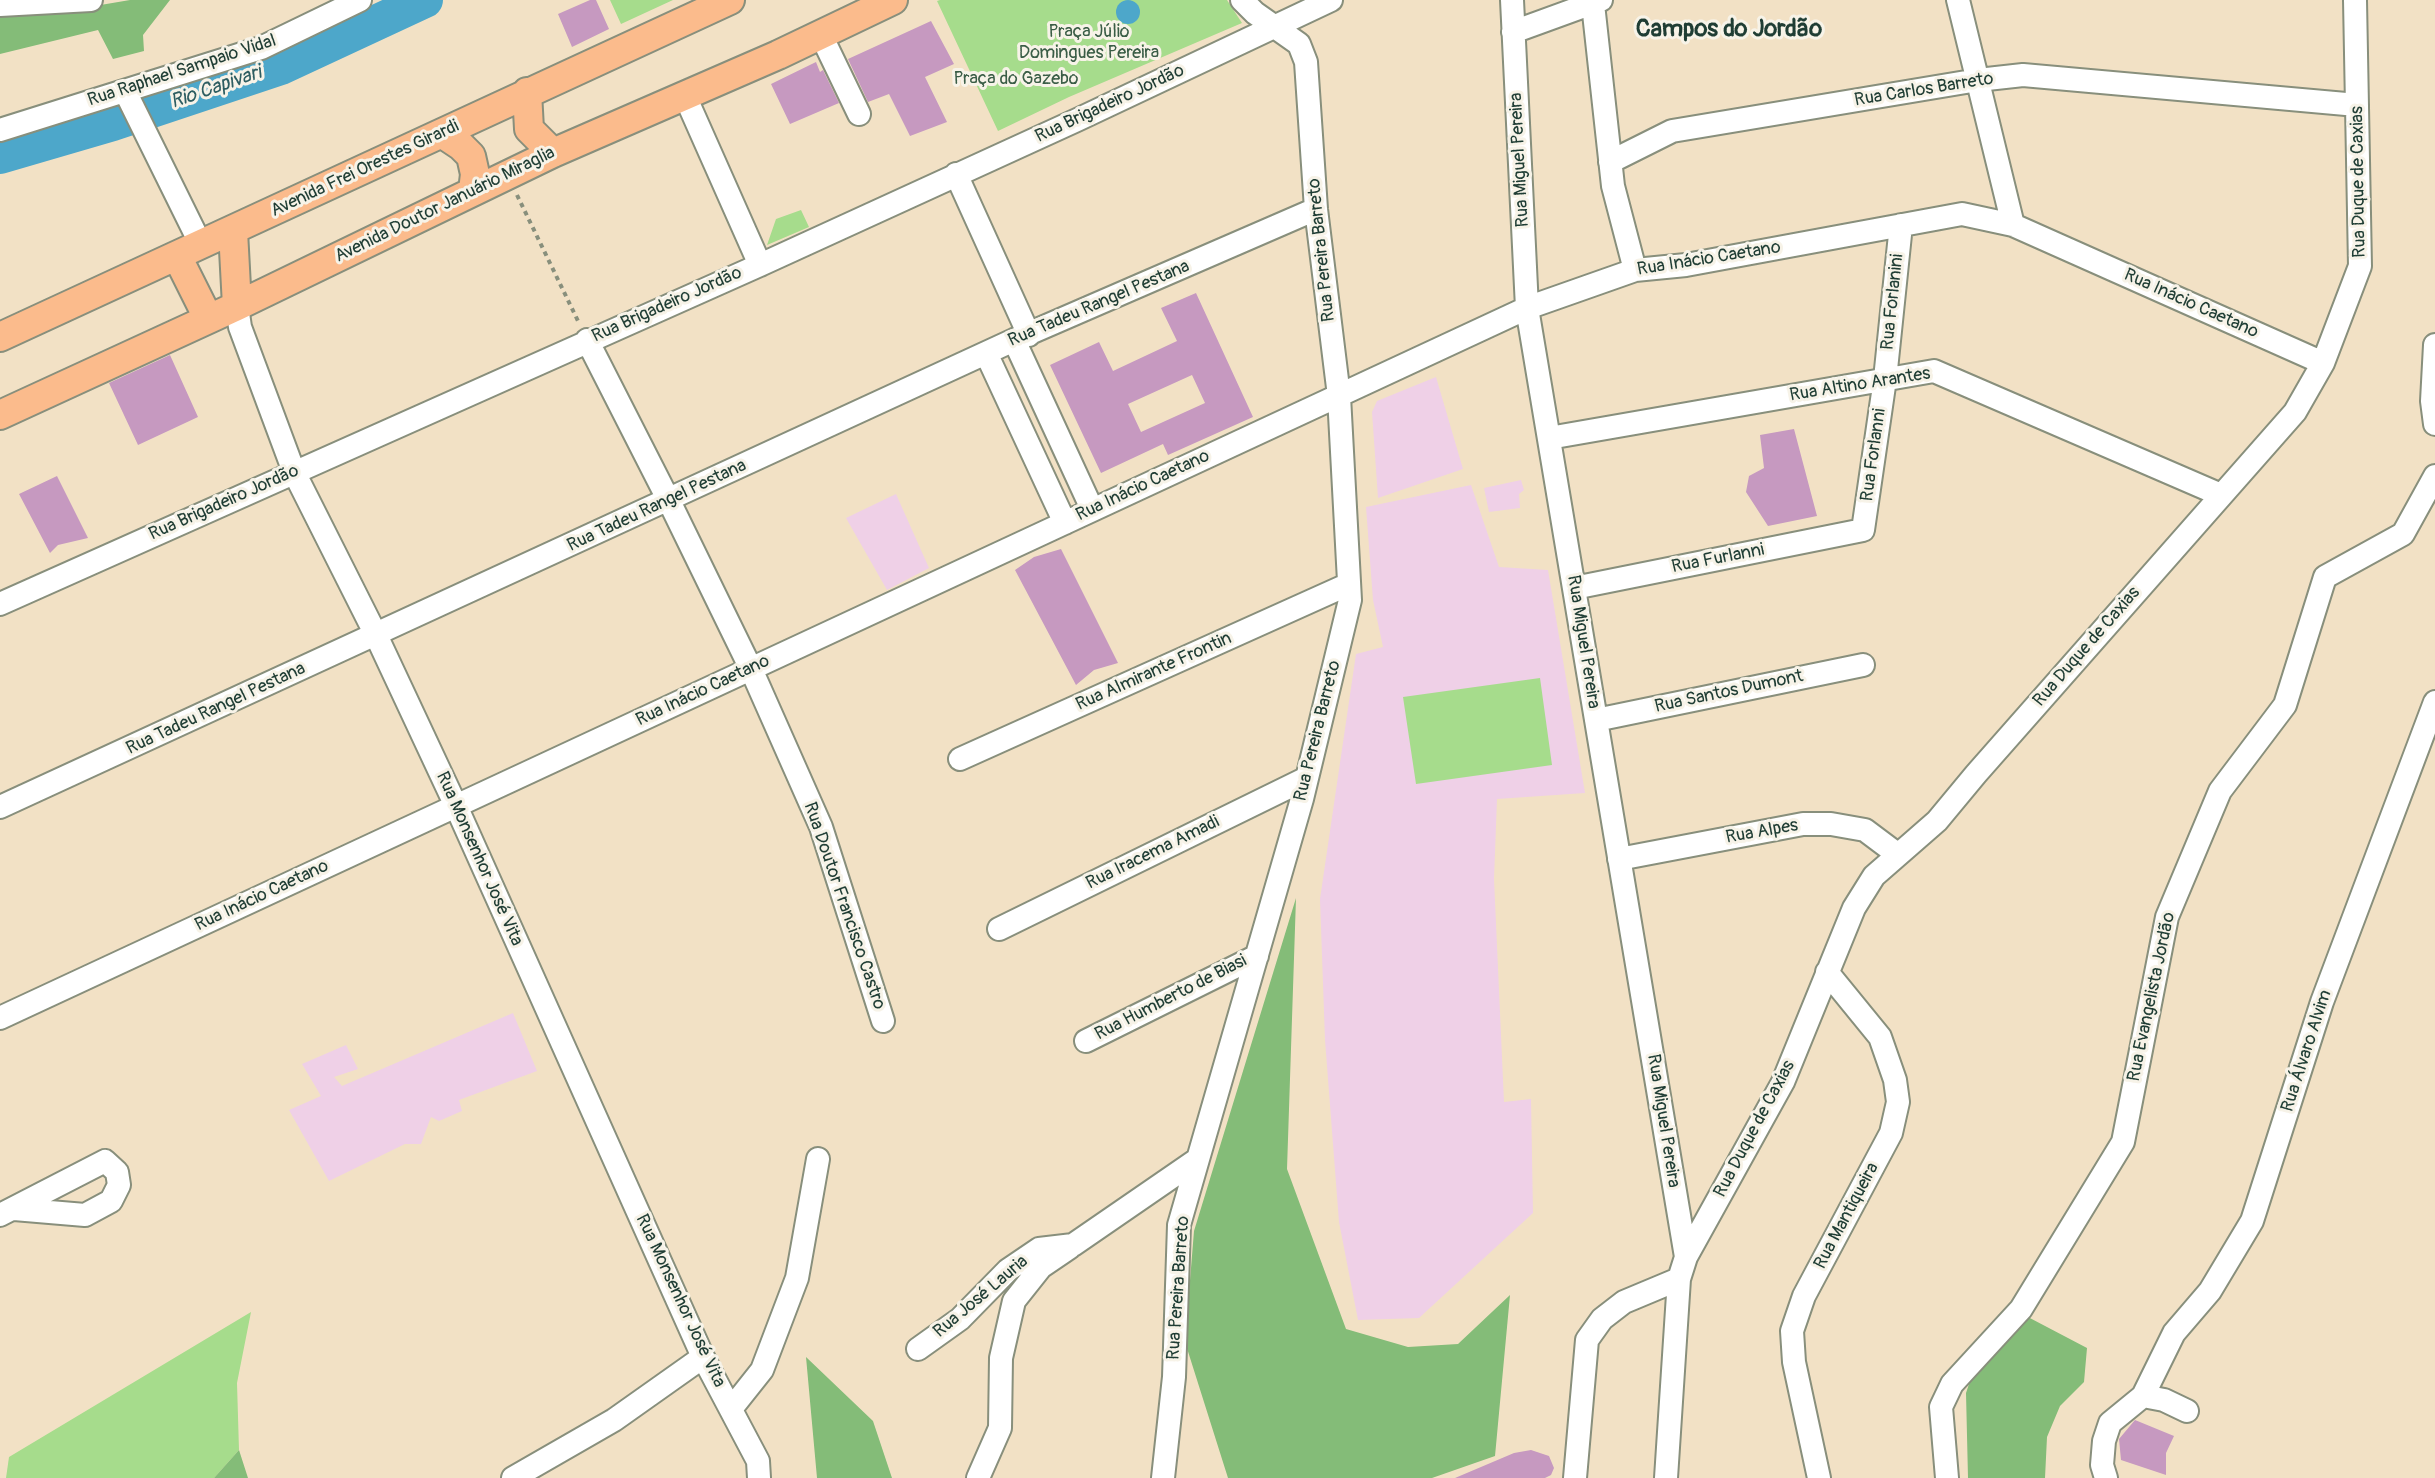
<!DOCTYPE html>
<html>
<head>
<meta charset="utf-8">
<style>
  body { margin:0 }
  canvas { display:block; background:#f2e1c5 }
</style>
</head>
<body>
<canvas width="2435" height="1478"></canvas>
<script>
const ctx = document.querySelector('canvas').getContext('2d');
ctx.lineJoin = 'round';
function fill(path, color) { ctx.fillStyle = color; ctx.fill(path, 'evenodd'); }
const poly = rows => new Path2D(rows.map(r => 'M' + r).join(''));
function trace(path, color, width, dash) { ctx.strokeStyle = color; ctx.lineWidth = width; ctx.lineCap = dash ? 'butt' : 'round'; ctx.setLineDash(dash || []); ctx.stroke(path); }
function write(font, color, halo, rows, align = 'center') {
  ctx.font = font + ' Pangolin,sans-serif'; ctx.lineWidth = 6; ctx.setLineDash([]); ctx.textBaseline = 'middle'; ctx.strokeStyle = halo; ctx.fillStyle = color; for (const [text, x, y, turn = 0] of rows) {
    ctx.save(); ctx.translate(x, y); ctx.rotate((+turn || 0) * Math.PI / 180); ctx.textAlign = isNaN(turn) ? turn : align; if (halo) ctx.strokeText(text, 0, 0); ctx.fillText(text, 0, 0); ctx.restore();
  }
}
const built = poly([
  [1436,377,1463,469,1378,498,1372,412,1377,401],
  [1521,480,1524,490,1519,494,1520,508,1489,512,1484,488],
  [1471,485,1499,567,1548,570,1585,793,1497,799,1494,879,1504,1102,1531,1099,1533,1213,1419,1318,1358,1320,1339,1222,1325,1040,1320,899,1356,654,1383,647,1373,600,1366,507],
  [896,494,929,568,887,590,846,518],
  [513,1013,537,1071,459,1100,462,1111,439,1121,431,1117,421,1144,405,1144,329,1181,289,1110,321,1096,302,1064,346,1045,358,1069,334,1077,342,1086]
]);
const green = poly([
  [610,0,673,0,621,24],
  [940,0,1227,0,1242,23,1069,97,998,131,937,1],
  [801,210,809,227,767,245,776,219],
  [1540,678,1552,765,1416,784,1403,697],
  [251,1312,237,1383,239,1450,214,1478,6,1478,9,1457]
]);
const forest = poly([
  [130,0,170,0,143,35,144,51,113,59,98,30,0,54,0,12,77,9],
  [1296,898,1287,1169,1346,1329,1408,1347,1458,1344,1510,1295,1495,1456,1432,1478,1228,1478,1185,1342,1194,1231],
  [2026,1316,2087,1348,2084,1382,2060,1406,2047,1437,2045,1478,1968,1478,1966,1393,1976,1363],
  [806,1357,873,1421,892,1478,817,1478],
  [239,1450,248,1478,214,1478]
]);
const water = poly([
  '1116 12a12 12 0 1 1 24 0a12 12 0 1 1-24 0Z'
]);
const river = poly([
  [0,156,113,123,281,67,425,0]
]);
const building = poly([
  [590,0,596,0,609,29,572,47,558,14],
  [931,21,954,64,925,77,947,122,910,136,889,94,868,102,848,59],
  [816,62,820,72,823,70,839,103,790,124,771,84],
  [1196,293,1253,417,1168,455,1163,444,1101,473,1050,365,1099,342,1113,371,1177,341,1161,308],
  [1192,375,1205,403,1141,432,1128,404],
  [170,355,198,417,138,445,109,383],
  [1794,429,1817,516,1768,526,1746,492,1749,476,1764,468,1760,435],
  [57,476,88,538,58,545,50,553,19,494],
  [1061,549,1118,663,1094,670,1076,685,1015,570,1034,557],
  [2135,1420,2174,1436,2166,1453,2166,1475,2121,1460,2119,1439],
  [1531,1450,1549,1456,1554,1468,1551,1475,1545,1478,1455,1478,1514,1453]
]);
const path = poly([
  [517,195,579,323]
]);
const minor = poly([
  [1512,0,1527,308,1686,1257,1679,1279,1666,1478],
  [1958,0,2013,225],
  [1593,4,1613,186,1635,270],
  [0,5,91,0],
  [1513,32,1601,0],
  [821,35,859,114],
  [125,91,201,245],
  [685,96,760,265],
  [0,130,261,48,360,0],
  [1610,162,1672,131,1978,80,2023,75,2357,105],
  [956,174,1029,335],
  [237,306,240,327,294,472,376,635,456,806,703,1357,758,1461,759,1478],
  [587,340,669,501,751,669,821,827,883,1021],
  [1014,340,1092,509],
  [2435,345,2432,401,2435,424],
  [986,353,1065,523],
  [1549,438,1934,371,2221,495],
  [1574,588,1863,530,1885,379,1901,225],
  [0,604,760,265,1077,120,1331,0],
  [1596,720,1863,665],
  [960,759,1349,584],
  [0,807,1014,340,1316,209],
  [1619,859,1803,824,1831,824,1865,830,1897,854],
  [999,929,1307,778],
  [0,1018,1527,308,1635,270,1686,265,1962,214,2013,225,2323,363],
  [1086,1041,1257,956],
  [0,1215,105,1161,117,1172,119,1185,111,1201,85,1215,14,1209],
  [1686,1257,1783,1082,1854,908,1874,876,1937,821,1976,774,2295,412,2323,363,2360,266,2355,0],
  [918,1349,960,1319,1008,1270,1039,1249,1073,1245,1198,1159],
  [2143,1396,2164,1400,2187,1411],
  [731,1409,762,1370,797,1278,818,1159],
  [513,1478,614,1420,703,1357],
  [978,1478,1000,1428,1001,1358,1014,1301,1041,1267,1069,1248],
  [1163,1478,1174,1377,1179,1225,1302,799,1350,600,1339,396,1316,209,1306,62,1299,44,1255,13,1242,0],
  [1575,1478,1587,1340,1602,1319,1624,1302,1679,1279],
  [1819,1478,1794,1362,1792,1331,1804,1296,1891,1133,1898,1102,1895,1080,1880,1037,1827,972],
  [1947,1478,1941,1407,1952,1384,2021,1309,2123,1142,2167,917,2220,791,2285,705,2325,577,2403,534,2435,476],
  [2106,1478,2102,1465,2104,1441,2110,1423,2143,1396,2174,1333,2210,1291,2252,1221,2322,1002,2435,702]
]);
const major = poly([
  [527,92,529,129,553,153],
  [443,134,461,146,471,156,475,174,473,191],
  [233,231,237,306],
  [177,256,208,318],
  [0,337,730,0],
  [0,415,237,306,553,153,778,55,893,0]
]);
const parkNames = [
  ["Praça Júlio",1089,32],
  ["Domingues Pereira",1089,53],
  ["Praça do Gazebo",1016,79]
];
const streetNames = [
  ["Rua Raphael Sampaio Vidal",182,71,-18],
  ["Rua Carlos Barreto",1924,90,-9],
  ["Rua Brigadeiro Jordão",1110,104,-25],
  ["Rua Miguel Pereira",1520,160,-93],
  ["Avenida Frei Orestes Girardi",365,169,-25],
  ["Rua Duque de Caxias",2359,182,-91],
  ["Avenida Doutor Januário Miraglia",445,205,-26],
  ["Rua Pereira Barreto",1322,250,-96],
  ["Rua Inácio Caetano",1709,259,-9],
  ["Rua Forlanini",1893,302,-84],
  ["Rua Tadeu Rangel Pestana",1099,304,-23],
  ["Rua Inácio Caetano",2191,304,24],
  ["Rua Brigadeiro Jordão",667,305,-24],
  ["Rua Altino Arantes",1860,385,-9],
  ["Rua Forlanni",1874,455,-82],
  ["Rua Inácio Caetano",1143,486,-25],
  ["Rua Brigadeiro Jordão",224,503,-24],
  ["Rua Tadeu Rangel Pestana",657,506,-25],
  ["Rua Furlanni",1718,559,-11],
  ["Rua Miguel Pereira",1583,642,81],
  ["Rua Duque de Caxias",2087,647,-49],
  ["Rua Almirante Frontin",1154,672,-24],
  ["Rua Inácio Caetano",703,691,-25],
  ["Rua Santos Dumont",1729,692,-12],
  ["Rua Tadeu Rangel Pestana",216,709,-25],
  ["Rua Pereira Barreto",1318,731,-76],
  ["Rua Alpes",1762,832,-10],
  ["Rua Iracema Amadi",1153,853,-26],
  ["Rua Monsenhor José Vita",479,859,66],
  ["Rua Inácio Caetano",262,896,-25],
  ["Rua Doutor Francisco Castro",844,906,71],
  ["Rua Evangelista Jordão",2152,997,-78],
  ["Rua Humberto de Biasi",1171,998,-27],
  ["Rua Álvaro Alvim",2307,1051,-72],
  ["Rua Miguel Pereira",1663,1121,81],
  ["Rua Duque de Caxias",1755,1129,-62],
  ["Rua Mantiqueira",1847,1216,-62],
  ["Rua Pereira Barreto",1179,1288,-86],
  ["Rua José Lauria",981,1297,-40],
  ["Rua Monsenhor José Vita",680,1301,65]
];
const waterNames = [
  ["Rio Capivari",216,88,-19]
];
const districtNames = [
  ["Campos do Jordão",1729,30]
];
fill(built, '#efd0e7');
fill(green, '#a6dc8c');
fill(forest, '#84bc78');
fill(water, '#4da7ca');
trace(river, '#4da7ca', 36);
fill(building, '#c699c0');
trace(minor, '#888f7c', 26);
trace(major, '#888f7c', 32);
trace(path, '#888f7c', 4, [4.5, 4.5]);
trace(minor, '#fff', 22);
trace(major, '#fbbb8c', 28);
write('18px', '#3a5d46', '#f7f3e8', parkNames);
write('18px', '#1f3d34', '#f7f3e8', streetNames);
write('italic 20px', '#2d5d61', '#f7f3e8', waterNames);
write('bold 24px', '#1f3d34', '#f7f3e8', districtNames);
</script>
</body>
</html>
